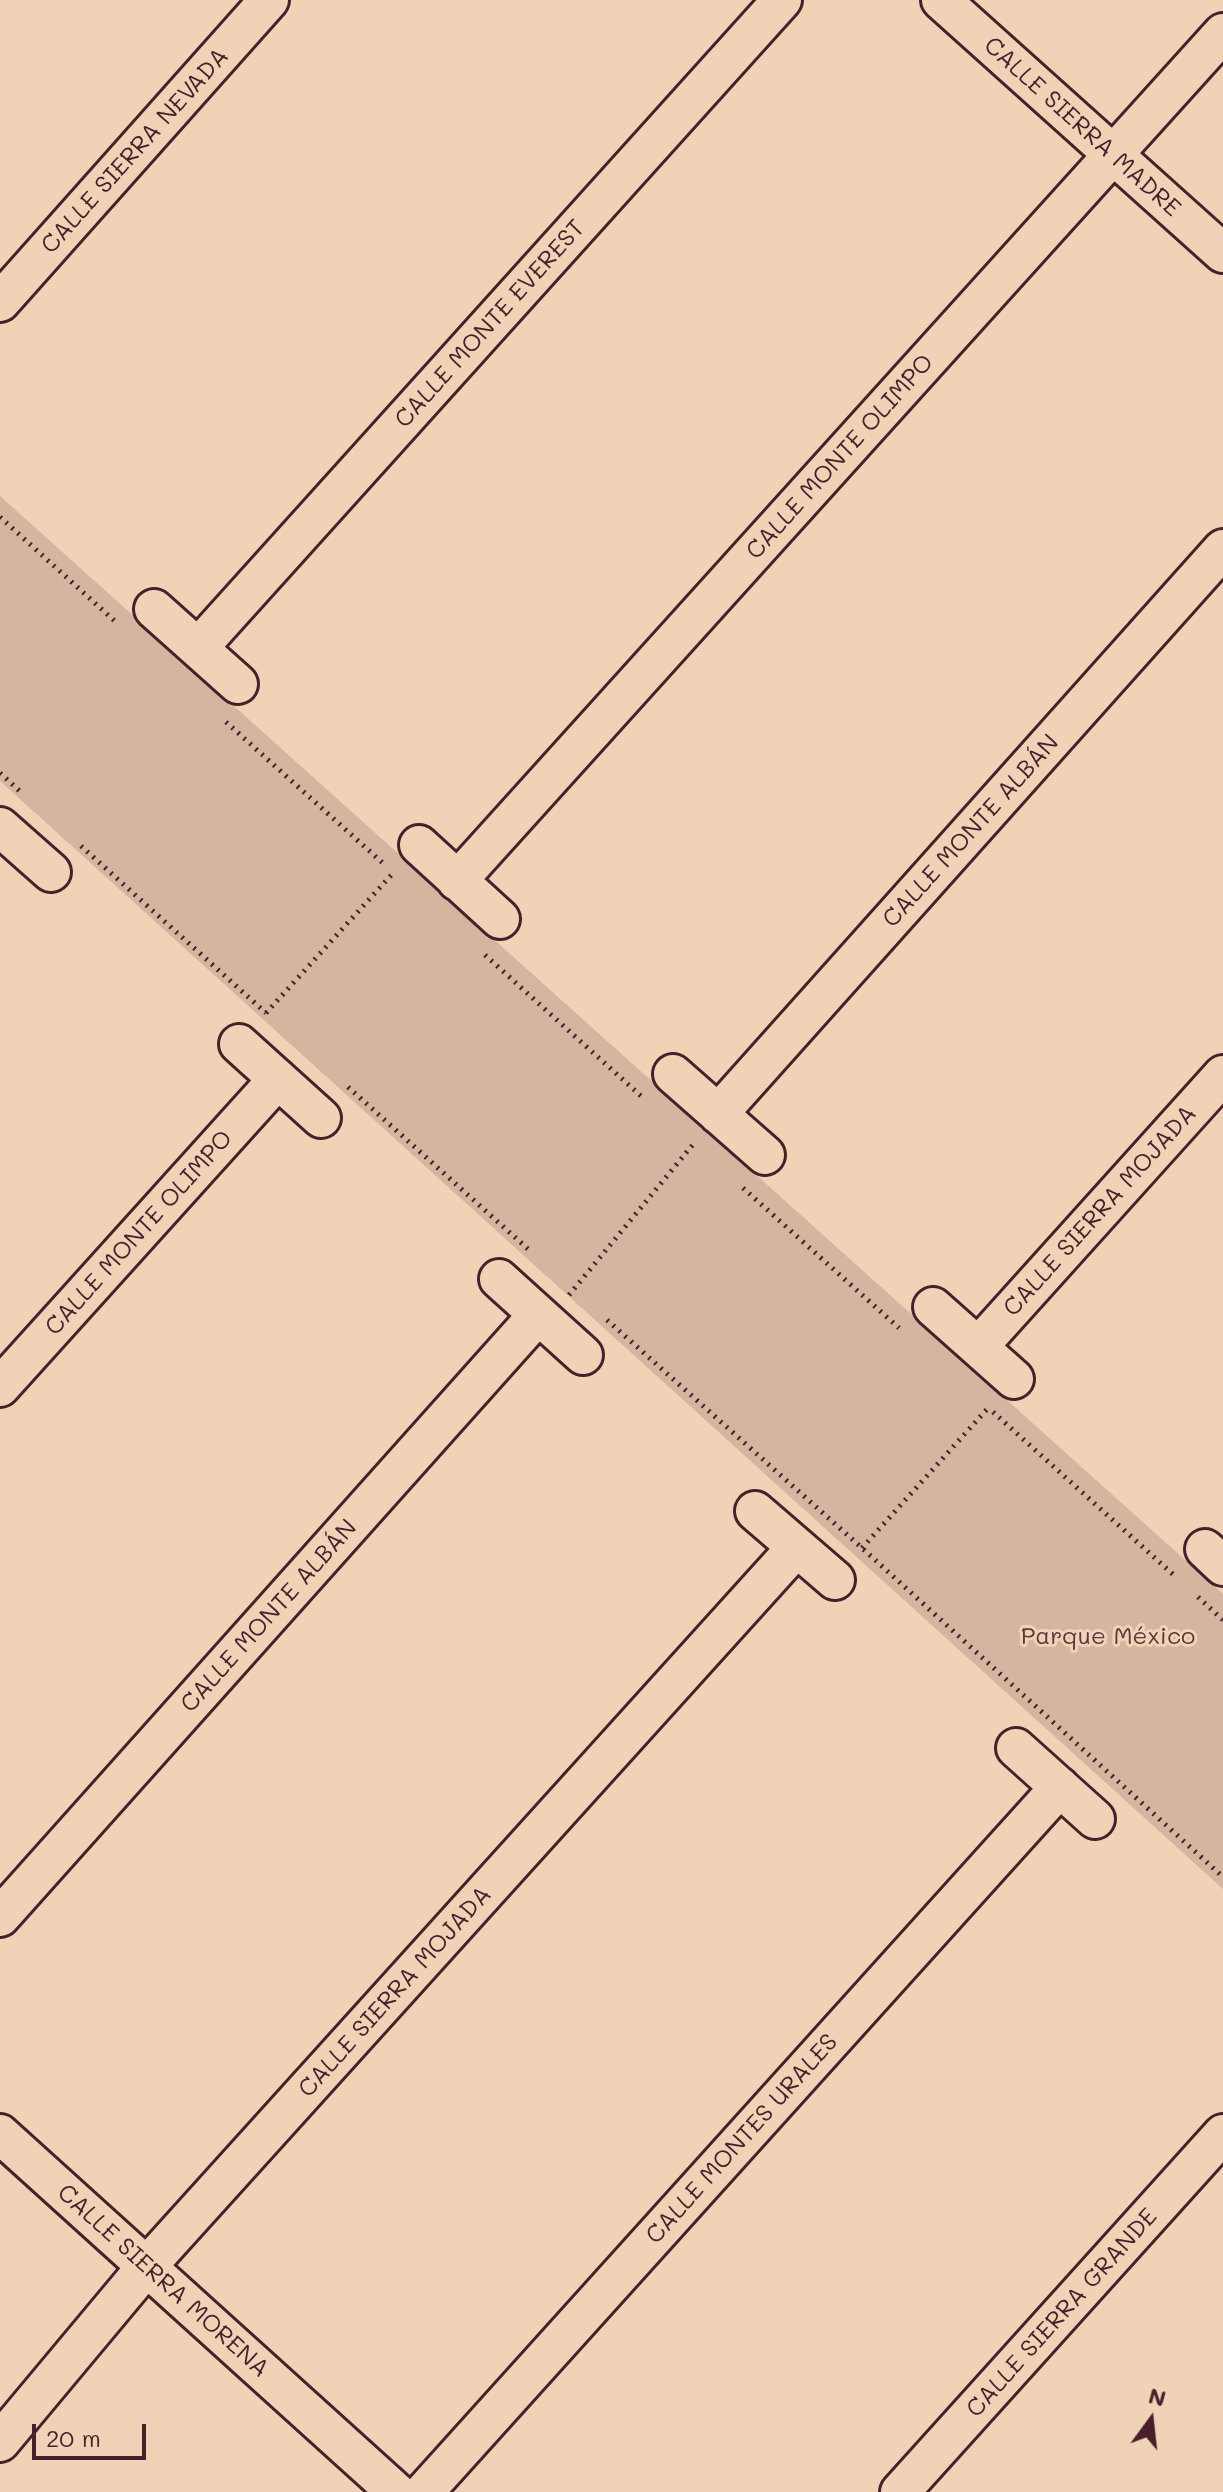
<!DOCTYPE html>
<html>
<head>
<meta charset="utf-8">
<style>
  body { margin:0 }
  #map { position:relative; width:1223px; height:2492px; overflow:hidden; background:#f0d3b7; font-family:Mali,sans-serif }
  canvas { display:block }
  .north { position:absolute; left:1111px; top:2380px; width:80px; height:80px; -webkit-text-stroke:6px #f0d3b7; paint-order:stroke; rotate:15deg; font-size:22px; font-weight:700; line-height:32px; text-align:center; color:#4a1f2b }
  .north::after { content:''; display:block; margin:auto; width:28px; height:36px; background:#4a1f2b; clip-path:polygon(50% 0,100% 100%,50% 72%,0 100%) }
  .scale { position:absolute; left:32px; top:2424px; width:114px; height:36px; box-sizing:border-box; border:4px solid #4a1f2b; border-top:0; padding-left:10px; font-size:24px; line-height:28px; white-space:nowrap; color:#4a1f2b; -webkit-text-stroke:6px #f0d3b7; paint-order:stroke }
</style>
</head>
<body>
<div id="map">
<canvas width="1223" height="2492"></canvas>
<div class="north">N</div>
<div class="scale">20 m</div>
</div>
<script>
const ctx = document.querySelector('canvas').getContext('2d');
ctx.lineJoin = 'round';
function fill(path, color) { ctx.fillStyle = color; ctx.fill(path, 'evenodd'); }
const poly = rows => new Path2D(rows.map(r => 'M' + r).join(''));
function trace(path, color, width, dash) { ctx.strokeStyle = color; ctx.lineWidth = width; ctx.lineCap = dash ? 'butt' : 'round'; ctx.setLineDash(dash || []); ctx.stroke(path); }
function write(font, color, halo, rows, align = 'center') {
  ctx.font = font + ' Mali,sans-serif'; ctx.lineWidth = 6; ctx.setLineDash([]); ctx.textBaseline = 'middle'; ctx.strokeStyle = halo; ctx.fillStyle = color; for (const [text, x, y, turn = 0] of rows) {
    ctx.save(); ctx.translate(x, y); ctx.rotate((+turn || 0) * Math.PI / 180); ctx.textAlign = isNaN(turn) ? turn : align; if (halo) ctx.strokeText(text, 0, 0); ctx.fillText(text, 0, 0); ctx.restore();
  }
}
const green = poly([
  [0,496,1223,1594,1223,1889,0,781]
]);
const path = poly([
  [0,517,118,624],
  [226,722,385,865],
  [0,773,23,794],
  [81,846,266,1013],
  [485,955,641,1096],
  [266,1013,394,872],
  [348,1087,528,1249],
  [743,1188,899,1328],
  [569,1295,695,1142],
  [607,1320,862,1548,1223,1877],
  [993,1412,1176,1577],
  [862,1548,989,1407],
  [1198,1597,1223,1620]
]);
const minor = poly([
  [941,0,1223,253],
  [0,302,269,0],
  [154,609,238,684],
  [198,648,782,0],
  [0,827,51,872],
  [419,845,500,919],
  [457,881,1223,33],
  [239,1044,321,1118],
  [673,1074,765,1155],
  [718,1114,1223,549],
  [499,1279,583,1355],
  [933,1307,1014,1379],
  [978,1347,1223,1075],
  [0,1387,278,1079],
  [755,1511,835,1580],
  [1205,1549,1223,1566],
  [1016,1748,1095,1819],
  [0,1917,538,1315],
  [0,2134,396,2492],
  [0,2442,147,2266,796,1548],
  [424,2492,1060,1787],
  [900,2492,1223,2134]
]);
const streetNames = [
  ["CALLE SIERRA MADRE",1082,127,42],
  ["CALLE SIERRA NEVADA",135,151,-48],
  ["CALLE MONTE EVEREST",490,324,-48],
  ["CALLE MONTE OLIMPO",840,457,-48],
  ["CALLE MONTE ALBÁN",971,831,-48],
  ["CALLE SIERRA MOJADA",1100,1211,-48],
  ["CALLE MONTE OLIMPO",139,1233,-48],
  ["CALLE MONTE ALBÁN",269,1616,-48],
  ["CALLE SIERRA MOJADA",395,1992,-48],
  ["CALLE MONTES URALES",742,2139,-48],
  ["CALLE SIERRA MORENA",163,2281,42],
  ["CALLE SIERRA GRANDE",1062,2313,-48]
];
const parkNames = [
  ["Parque México",1108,1637]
];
fill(green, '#d5b5a0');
trace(minor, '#4a1f2b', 44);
trace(path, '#4a1f2b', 5, [2, 6]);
trace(minor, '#f0d3b7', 38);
write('24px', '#4a1f2b', '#f0d3b7', streetNames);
write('24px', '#5f363d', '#f0d3b7', parkNames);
</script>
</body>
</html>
